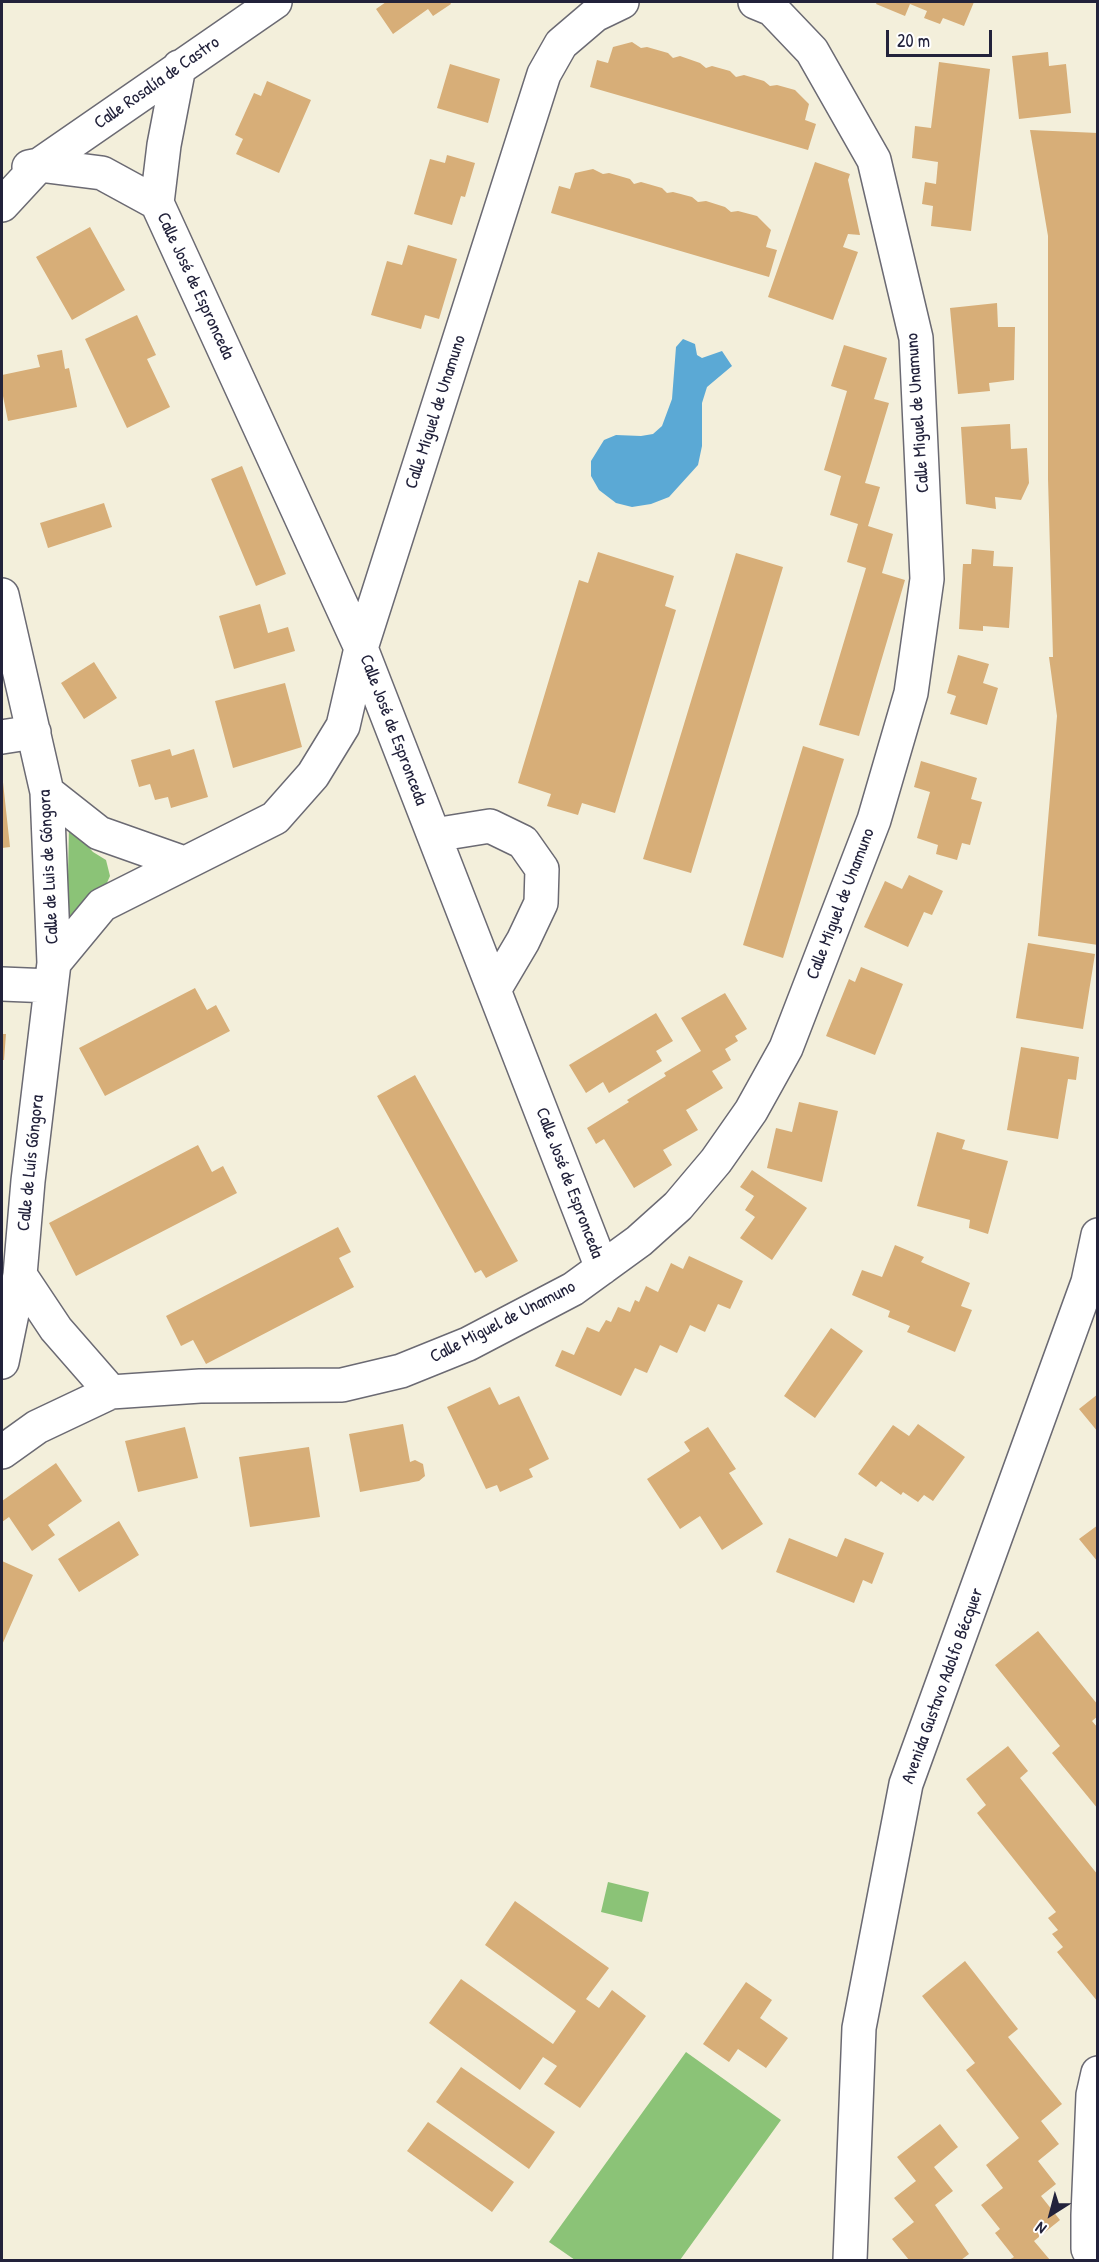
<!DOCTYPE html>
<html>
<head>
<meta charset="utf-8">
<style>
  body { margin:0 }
  #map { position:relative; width:1099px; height:2262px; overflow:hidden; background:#f3efdb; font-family:"Patrick Hand",sans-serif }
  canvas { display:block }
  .frame { position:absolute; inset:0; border:3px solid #22223b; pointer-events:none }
  .north { position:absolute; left:1021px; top:2184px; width:60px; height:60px; -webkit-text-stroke:4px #fff; paint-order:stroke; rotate:216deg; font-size:16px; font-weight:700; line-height:24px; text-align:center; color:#22223b }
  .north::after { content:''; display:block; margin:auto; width:21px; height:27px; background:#22223b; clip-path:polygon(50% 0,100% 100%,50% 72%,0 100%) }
  .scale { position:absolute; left:886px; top:30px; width:106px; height:27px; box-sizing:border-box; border:3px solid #22223b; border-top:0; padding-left:8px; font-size:18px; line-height:21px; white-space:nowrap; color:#22223b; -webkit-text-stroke:4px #fff; paint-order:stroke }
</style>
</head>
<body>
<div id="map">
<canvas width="1099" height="2262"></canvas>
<div class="frame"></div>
<div class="north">N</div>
<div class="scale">20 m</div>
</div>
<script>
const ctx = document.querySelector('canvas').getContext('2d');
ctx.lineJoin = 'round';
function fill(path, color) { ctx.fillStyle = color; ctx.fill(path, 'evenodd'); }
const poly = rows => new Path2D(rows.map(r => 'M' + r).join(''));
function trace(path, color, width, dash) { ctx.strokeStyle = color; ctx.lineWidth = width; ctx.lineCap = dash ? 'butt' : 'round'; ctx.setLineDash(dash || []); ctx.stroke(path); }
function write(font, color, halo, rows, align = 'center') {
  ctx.font = font + ' "Patrick Hand",sans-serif'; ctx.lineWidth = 6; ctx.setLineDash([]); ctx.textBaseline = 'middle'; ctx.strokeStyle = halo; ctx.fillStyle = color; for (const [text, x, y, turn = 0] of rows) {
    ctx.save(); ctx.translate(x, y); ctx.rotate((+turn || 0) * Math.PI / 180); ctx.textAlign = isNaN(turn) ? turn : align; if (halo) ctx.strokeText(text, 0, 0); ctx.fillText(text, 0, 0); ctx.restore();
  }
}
const green = poly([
  [69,826,93,852,106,860,110,876,106,885,67,926],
  [608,1882,649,1892,642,1922,601,1912],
  [686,2052,781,2120,680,2260,575,2260,549,2242]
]);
const water = poly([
  [683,339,695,344,697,355,702,358,722,351,732,366,707,387,702,403,702,446,698,465,669,497,651,504,632,507,616,503,599,490,591,476,591,461,604,440,616,435,641,436,653,434,662,426,672,399,676,347]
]);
const building = poly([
  [386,2,450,2,451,4,433,16,428,9,393,34,376,9],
  [877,2,974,2,964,26,943,18,940,24,924,18,927,11,910,4,905,16,876,4],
  [632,42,641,48,647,47,668,53,673,58,680,56,700,63,706,68,712,66,730,71,736,77,744,75,764,81,770,86,777,85,795,90,809,104,805,120,816,124,808,150,590,87,597,60,608,63,613,47],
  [1048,52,1049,66,1066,64,1071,113,1019,119,1012,56],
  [939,62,990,69,971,231,931,226,933,206,922,204,925,182,936,184,938,162,912,158,915,126,931,128],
  [450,64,500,79,488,123,437,108],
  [267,81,311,100,279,173,236,154,243,139,235,135,254,93,261,96],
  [1030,130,1098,133,1098,945,1038,936,1057,716,1049,657,1053,657,1048,479,1048,236],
  [447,155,475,163,465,197,461,196,452,225,414,214,430,159,445,163],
  [815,162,850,174,848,180,860,235,848,234,843,247,858,252,833,320,768,297],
  [593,169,603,174,609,173,630,179,634,184,641,182,662,188,667,193,673,192,692,197,698,202,706,201,725,207,731,212,738,211,757,216,771,230,766,247,777,250,769,277,551,213,559,186,570,189,575,173],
  [90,227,125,290,72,320,36,257],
  [408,245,457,259,439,319,425,315,421,329,371,315,387,261,402,265],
  [997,303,998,327,1015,327,1014,380,989,383,990,391,958,394,950,308],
  [137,315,156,355,147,359,170,407,127,428,85,339],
  [844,345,887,358,874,399,889,403,865,483,880,487,868,526,893,534,882,573,905,580,859,736,819,725,866,568,847,562,858,524,830,515,841,476,824,470,847,391,831,386],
  [62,350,65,369,69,368,77,407,8,421,2,391,2,375,40,367,37,355],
  [1010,424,1011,449,1027,448,1029,483,1021,500,995,497,996,509,966,504,961,427],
  [242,466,286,574,256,586,211,479],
  [104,503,112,527,48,548,40,523],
  [972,549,994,551,993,566,1013,567,1009,628,983,626,983,631,959,629,963,564,971,564],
  [598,552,674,576,665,606,676,610,615,813,582,803,578,815,547,806,551,794,518,783,579,580,588,583],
  [736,553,783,567,691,873,643,859],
  [260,604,268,633,288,627,295,651,234,669,219,616],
  [958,655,989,664,983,683,998,688,987,725,950,714,956,696,947,693],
  [94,662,117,698,84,719,61,683],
  [285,683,302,747,233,768,215,701],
  [803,746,844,759,783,958,743,945],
  [170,749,172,756,194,749,208,797,171,808,168,797,155,800,150,784,139,787,131,760],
  [921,761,977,778,971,799,982,802,970,845,962,843,957,860,936,854,938,845,917,838,930,792,914,787],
  [2,773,10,847,2,848],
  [909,875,943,891,932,915,924,912,908,947,864,927,885,881,902,889],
  [1028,943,1095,954,1083,1029,1016,1018],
  [861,967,903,984,875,1055,826,1036,849,979,855,982],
  [195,988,207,1010,216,1005,230,1031,105,1096,79,1048],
  [725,993,747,1029,735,1036,738,1041,725,1049,731,1060,712,1071,723,1088,686,1110,698,1130,663,1150,672,1165,634,1188,604,1139,596,1144,587,1128,629,1102,627,1100,666,1076,664,1073,701,1051,681,1018],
  [656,1013,673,1041,656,1051,662,1061,609,1093,603,1082,586,1093,569,1065],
  [2,1034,6,1034,4,1060,2,1060],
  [1021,1047,1079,1057,1076,1080,1068,1079,1058,1139,1007,1130],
  [415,1075,518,1261,486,1278,481,1270,475,1273,377,1096],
  [799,1102,838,1111,822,1182,767,1168,776,1128,792,1132],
  [937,1132,965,1140,962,1149,1008,1161,988,1234,969,1228,970,1220,917,1206],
  [198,1145,212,1172,223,1166,237,1193,76,1276,49,1223],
  [752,1170,807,1208,772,1260,740,1238,755,1217,745,1210,754,1196,740,1187],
  [338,1227,351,1252,339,1258,354,1287,206,1364,193,1340,181,1346,166,1316],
  [895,1245,924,1257,921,1262,970,1283,961,1306,972,1310,955,1352,907,1332,910,1326,888,1317,890,1311,852,1295,862,1270,882,1277],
  [689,1256,743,1281,730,1309,718,1304,705,1332,690,1325,677,1353,660,1345,647,1373,635,1368,621,1396,555,1366,562,1350,574,1355,587,1327,599,1332,606,1320,611,1322,618,1307,630,1312,635,1300,639,1302,646,1286,658,1292,671,1263,683,1269],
  [831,1328,863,1351,815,1418,784,1396],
  [490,1387,499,1405,519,1396,549,1459,529,1469,533,1477,500,1492,497,1485,486,1489,447,1407],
  [1098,1394,1098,1432,1079,1409],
  [403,1424,410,1462,415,1460,423,1464,425,1476,419,1481,360,1492,349,1434],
  [918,1424,965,1457,933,1501,924,1495,918,1502,903,1492,901,1495,881,1481,876,1487,858,1474,893,1425,909,1436],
  [185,1427,198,1478,138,1492,125,1441],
  [708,1427,736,1469,729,1473,763,1524,722,1550,700,1516,680,1529,647,1479,690,1451,684,1442],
  [309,1447,320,1517,250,1527,239,1457],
  [56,1463,82,1501,48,1525,55,1535,32,1551,9,1517,2,1522,2,1501],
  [119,1521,139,1555,79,1592,58,1559],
  [1098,1525,1098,1562,1079,1539],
  [789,1538,837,1557,845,1538,884,1553,872,1584,863,1580,854,1603,776,1572],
  [2,1561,33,1575,2,1645],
  [1038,1631,1098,1705,1098,1716,1092,1721,1098,1728,1098,1809,1052,1753,1060,1746,995,1665],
  [1008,1746,1028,1771,1020,1778,1098,1875,1098,2002,1057,1952,1063,1947,1052,1934,1058,1930,1048,1918,1056,1912,977,1813,986,1805,966,1779],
  [515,1901,609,1968,586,1999,599,2008,612,1990,646,2016,580,2108,544,2084,557,2066,543,2057,520,2090,429,2023,461,1979,553,2044,576,2011,485,1945],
  [965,1961,1018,2029,1008,2037,1062,2104,1041,2121,1059,2144,1038,2161,1056,2184,1041,2196,1060,2220,1034,2241,1050,2260,1009,2260,1014,2257,995,2233,1000,2229,981,2205,1003,2188,986,2165,1019,2138,966,2070,975,2063,922,1996],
  [746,1982,772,2000,760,2018,788,2038,766,2068,738,2049,729,2062,703,2044],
  [461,2067,555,2132,529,2169,436,2102],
  [428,2122,514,2182,492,2212,407,2151],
  [940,2124,958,2147,934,2167,953,2191,935,2205,969,2254,961,2260,909,2260,892,2239,914,2222,894,2198,916,2181,897,2157]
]);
const minor = poly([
  [29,167,39,165,102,173,157,203],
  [157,203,361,648,602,1268],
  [157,203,164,145,179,67],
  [2,205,39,165,275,2],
  [2,595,47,792,54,963,28,1181,20,1275,2,1362],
  [2,737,34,732],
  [47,792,99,833,184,863],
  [434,835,490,826,523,842,542,869,541,903,523,941,494,990],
  [54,963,102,905,275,818,313,775,343,726,361,648,544,74,561,44,595,15,622,2],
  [2,984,51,986],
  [20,1275,56,1329,111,1392],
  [2,1452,37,1427,111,1392,200,1386,342,1385,401,1371,468,1344,573,1289,639,1241,678,1206,716,1161,751,1111,786,1048,874,820,911,693,927,579,916,338,874,160,812,51,772,9,755,2],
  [850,2260,859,2028,906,1784,1088,1282,1098,1235],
  [1094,2260,1088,2249,1088,2215,1093,2095,1098,2073]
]);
const streetNames = [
  ["Calle Rosalía de Castro",157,83,-35],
  ["Calle José de Espronceda",195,286,65],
  ["Calle Miguel de Unamuno",436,412,-72],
  ["Calle Miguel de Unamuno",918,413,-94],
  ["Calle José de Espronceda",393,730,69],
  ["Calle de Luis de Góngora",49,867,-93],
  ["Calle Miguel de Unamuno",841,904,-69],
  ["Calle de Luís Góngora",31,1163,-84],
  ["Calle José de Espronceda",569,1183,69],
  ["Calle Miguel de Unamuno",503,1322,-27],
  ["Avenida Gustavo Adolfo Bécquer",943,1686,-70]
];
fill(green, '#8bc377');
fill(water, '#5ba9d5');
fill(building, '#d7ae78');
trace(minor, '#6b6a73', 36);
trace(minor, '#fff', 33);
write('18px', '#22223b', '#fff', streetNames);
</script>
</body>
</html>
